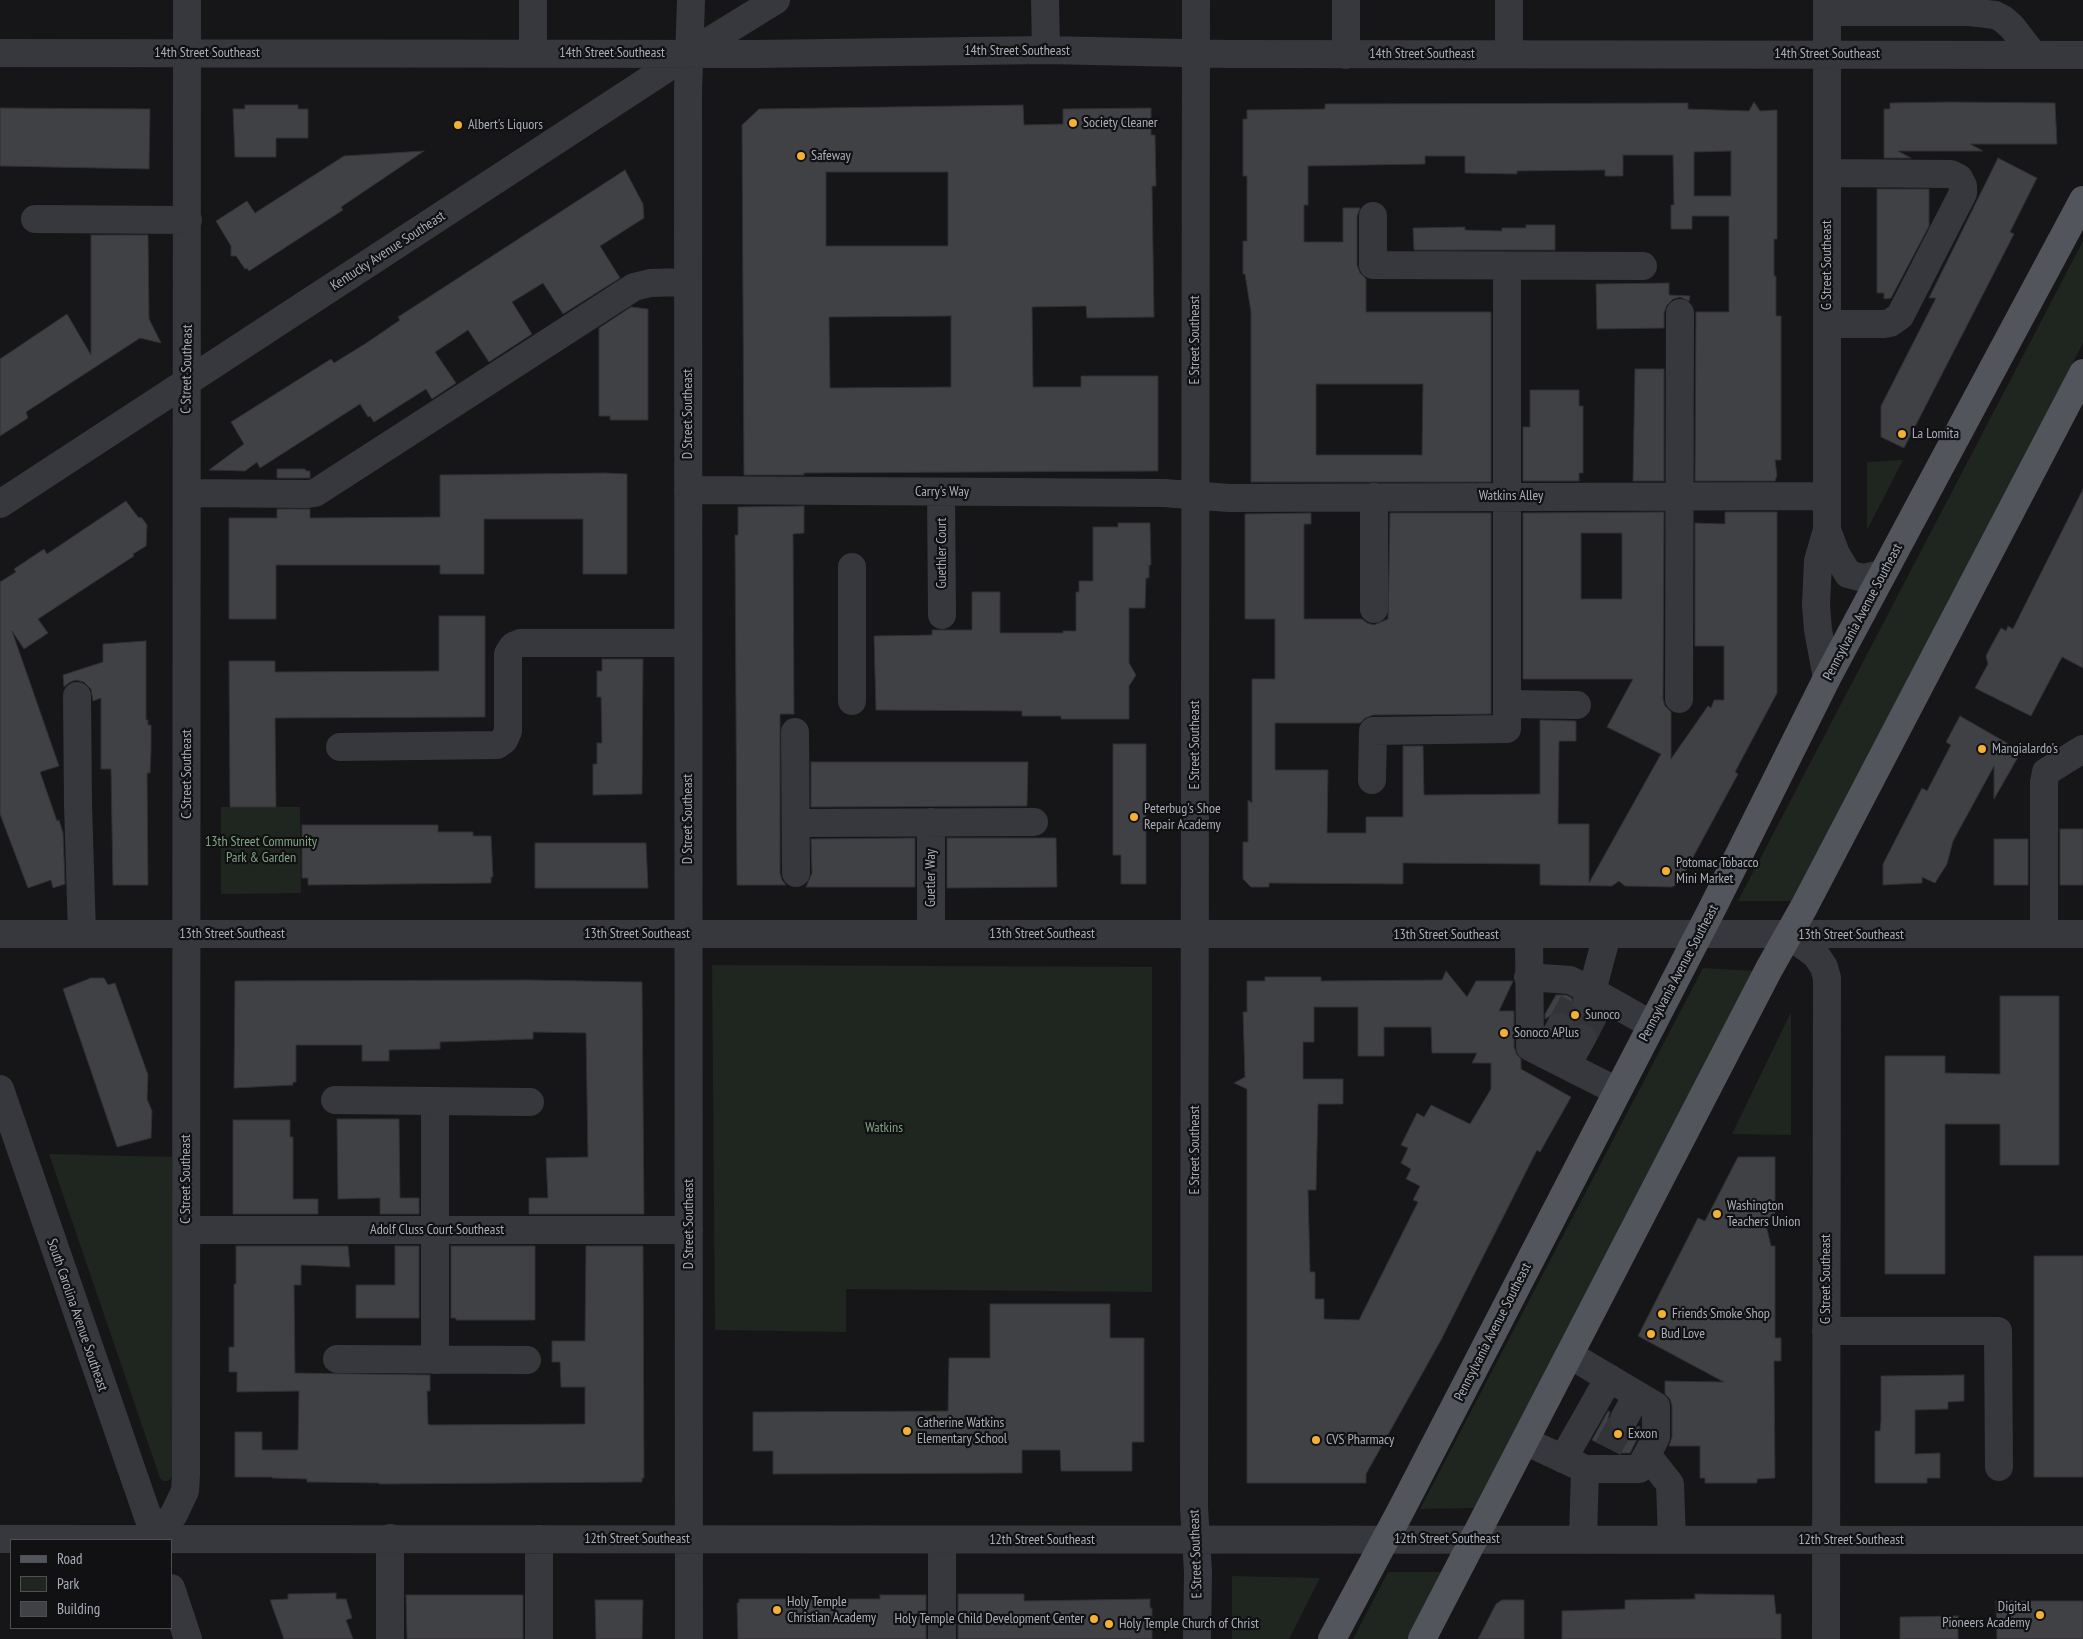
<!DOCTYPE html>
<html>
<head>
<meta charset="utf-8">
<style>
  body { margin:0 }
  #map { position:relative; width:2083px; height:1639px; overflow:hidden; background:#161618; font-family:"PT Sans Narrow",sans-serif }
  canvas { display:block }
  .legend { position:absolute; left:10px; top:1539px; width:162px; height:90px; box-sizing:border-box; background:#111113; border:1px solid #4d4f55; margin:0; padding:6px 9px; list-style:none; font-size:15px; color:#a8adb8 }
  .legend li { display:flex; align-items:center; gap:10px; height:25px }
  .legend b { width:25px; border:1px solid #4d4f55 }
</style>
</head>
<body>
<div id="map">
<canvas width="2083" height="1639"></canvas>
<ul class="legend">
<li><b style="height:6px;background:#53555c"></b>Road</li>
<li><b style="height:14px;background:#1e261f"></b>Park</li>
<li><b style="height:14px;background:#404145"></b>Building</li>
</ul>
</div>
<script>
const ctx = document.querySelector('canvas').getContext('2d');
ctx.lineJoin = 'round';
function fill(path, color) { ctx.fillStyle = color; ctx.fill(path, 'evenodd'); }
const poly = rows => new Path2D(rows.map(r => 'M' + r).join(''));
function trace(path, color, width, dash) { ctx.strokeStyle = color; ctx.lineWidth = width; ctx.lineCap = dash ? 'butt' : 'round'; ctx.setLineDash(dash || []); ctx.stroke(path); }
function write(font, color, halo, rows, align = 'center') {
  ctx.font = font + ' "PT Sans Narrow",sans-serif'; ctx.lineWidth = 4.5; ctx.setLineDash([]); ctx.textBaseline = 'middle'; ctx.strokeStyle = halo; ctx.fillStyle = color; for (const [text, x, y, turn = 0] of rows) {
    ctx.save(); ctx.translate(x, y); ctx.rotate((+turn || 0) * Math.PI / 180); ctx.textAlign = isNaN(turn) ? turn : align; if (halo) ctx.strokeText(text, 0, 0); ctx.fillText(text, 0, 0); ctx.restore();
  }
}
const green = poly([
  [2083,241,2083,343,1848,794,1792,901,1738,901],
  [1903,460,1867,530,1867,462],
  [221,807,300,807,301,893,221,894],
  [712,965,1152,967,1152,1292,846,1289,846,1332,715,1330],
  [1703,968,1755,971,1475,1508,1420,1509],
  [1791,1012,1791,1135,1732,1134],
  [49,1154,172,1157,172,1477,168,1481,163,1481,160,1478],
  [1388,1572,1443,1572,1408,1639,1353,1639],
  [1232,1576,1320,1578,1289,1639,1232,1639]
]);
const building = poly([
  [1754,102,1760,111,1777,110,1777,239,1774,239,1774,276,1776,276,1776,316,1781,316,1781,460,1775,460,1777,475,1775,481,1695,481,1696,312,1729,312,1729,216,1692,216,1692,229,1671,229,1671,205,1674,205,1673,155,1623,155,1623,176,1605,176,1605,170,1517,171,1517,174,1465,173,1465,156,1425,156,1425,164,1308,166,1308,205,1304,205,1304,242,1343,242,1343,208,1360,208,1357,216,1357,265,1360,273,1366,279,1366,312,1491,312,1491,482,1251,482,1251,312,1245,274,1243,274,1243,241,1247,241,1247,176,1243,176,1243,119,1247,119,1247,110,1325,109,1325,104,1688,103,1688,109,1749,111,1754,102],
  [1731,151,1731,196,1694,196,1694,152,1731,151],
  [1316,384,1423,384,1422,455,1316,455,1316,384],
  [1949,102,2055,103,2057,144,1970,144,1983,151,1898,151,1911,158,1884,158,1884,109,1890,109,1890,103,1949,102],
  [245,105,298,105,298,109,308,109,308,138,276,138,276,157,235,157,233,109,245,109,245,105],
  [1023,105,1024,125,1063,124,1063,109,1151,108,1151,135,1155,135,1156,186,1152,186,1154,317,1087,318,1086,306,1032,307,1033,387,1081,387,1081,376,1158,376,1158,471,804,473,804,475,744,475,742,125,759,109,1023,105],
  [826,172,948,172,948,246,826,246,826,172],
  [951,316,951,387,830,388,829,317,951,316],
  [0,108,150,109,149,169,0,166,0,108],
  [424,151,341,207,343,210,249,271,247,268,245,269,236,256,231,256,231,246,216,221,247,201,255,213,344,156,424,151],
  [1998,158,2037,178,2010,232,2014,234,1904,448,1881,437,1881,406,1936,298,1929,298,1998,158],
  [625,170,643,204,644,218,600,246,620,278,563,314,543,283,512,302,532,334,489,362,468,330,435,352,456,383,432,399,426,389,374,422,370,416,368,417,360,404,260,468,257,462,245,471,209,470,244,444,231,422,331,359,334,363,368,342,400,320,398,317,625,170],
  [1877,189,1929,189,1929,226,1891,298,1884,299,1884,293,1877,293,1877,189],
  [1526,225,1555,225,1555,250,1414,250,1413,228,1465,227,1465,230,1502,231,1502,228,1526,228,1526,225],
  [91,235,148,235,149,319,161,343,140,338,26,412,28,418,0,436,0,359,67,314,91,355,91,235],
  [1669,283,1669,295,1690,296,1689,301,1680,297,1673,299,1667,305,1664,313,1664,328,1597,329,1596,284,1669,283],
  [631,307,648,309,648,420,610,420,610,416,599,416,599,328,631,307],
  [1635,369,1664,369,1664,481,1633,481,1635,369],
  [1530,390,1579,390,1579,406,1583,406,1583,473,1579,473,1579,481,1523,481,1523,427,1530,427,1530,390],
  [277,469,305,469,306,471,310,471,310,478,277,478,277,469],
  [605,473,627,474,627,574,583,574,583,519,484,519,484,574,440,574,440,565,276,565,276,619,229,619,229,518,277,518,277,509,310,509,310,518,440,517,440,475,605,473],
  [2083,489,2083,668,2062,657,2031,716,1975,688,1988,664,1986,656,1990,648,2001,628,2006,631,2008,626,2013,629,2083,489],
  [126,501,138,517,142,518,147,525,146,546,133,554,134,556,38,619,48,633,24,649,12,631,59,766,40,772,57,821,59,820,63,833,65,884,53,888,51,880,28,888,0,814,0,582,16,572,14,569,44,549,47,554,126,501],
  [804,506,804,533,793,534,794,714,780,714,780,873,782,880,786,885,737,885,735,535,738,535,738,507,804,506],
  [1664,512,1663,699,1665,706,1671,712,1671,759,1708,706,1711,708,1714,700,1724,700,1724,646,1695,646,1695,523,1725,524,1725,512,1777,512,1777,693,1735,772,1738,774,1679,883,1672,887,1625,886,1619,881,1612,886,1540,885,1540,864,1403,863,1403,884,1269,883,1269,887,1251,887,1243,879,1243,842,1248,842,1248,800,1252,803,1252,679,1275,679,1275,619,1245,619,1245,514,1311,513,1311,524,1304,524,1304,619,1362,619,1367,623,1374,625,1388,619,1390,513,1491,513,1491,714,1373,715,1365,718,1360,723,1275,723,1275,770,1328,770,1327,833,1366,833,1366,817,1403,817,1403,746,1423,746,1424,795,1540,794,1540,720,1576,721,1576,741,1559,741,1558,824,1589,824,1589,883,1661,754,1607,727,1633,679,1523,679,1523,513,1664,512],
  [1581,533,1622,533,1622,599,1581,599,1581,533],
  [1118,523,1150,523,1151,565,1149,565,1149,578,1146,578,1145,608,1129,608,1129,663,1136,675,1129,686,1129,719,1061,719,1061,716,1022,716,1022,711,876,710,874,636,932,635,932,630,972,630,972,592,1000,592,1000,633,1063,633,1063,631,1076,631,1076,592,1079,592,1079,581,1093,581,1093,527,1118,527,1118,523],
  [439,616,485,616,485,717,275,718,276,807,230,807,229,661,275,661,275,672,439,671,439,616],
  [146,641,146,720,148,720,148,725,151,725,151,751,150,773,147,773,148,885,113,885,111,769,101,769,101,698,93,701,91,689,84,682,76,680,70,682,64,687,63,675,103,662,103,644,146,641],
  [602,659,643,659,642,794,593,795,593,764,597,764,597,743,602,743,601,697,597,697,597,671,602,671,602,659],
  [1960,716,2019,750,2016,756,2018,757,1994,799,1994,766,1953,841,1947,864,1935,883,1922,877,1922,883,1883,885,1883,864,1922,788,1927,791,1951,745,1946,742,1960,716],
  [1113,744,1146,744,1146,884,1121,884,1121,855,1113,855,1113,744],
  [811,762,1028,762,1027,806,811,807,811,762],
  [302,825,438,825,438,832,473,832,473,836,491,836,493,877,491,877,491,883,308,885,308,878,302,878,302,825],
  [2060,829,2083,829,2083,885,2060,885,2060,829],
  [915,838,915,887,806,887,812,873,811,839,915,838],
  [947,838,1056,838,1057,887,947,888,947,838],
  [1994,839,2028,839,2028,885,1994,885,1994,839],
  [535,843,646,843,648,888,535,888,535,843],
  [1446,971,1467,997,1476,981,1513,981,1499,1011,1514,1011,1514,1047,1517,1055,1521,1059,1521,1069,1571,1097,1540,1152,1537,1150,1441,1340,1366,1474,1366,1483,1247,1483,1247,1089,1234,1083,1245,1077,1243,1012,1247,1012,1247,981,1265,981,1265,977,1321,977,1321,981,1442,980,1446,971],
  [1314,1007,1358,1007,1358,1056,1384,1056,1384,1027,1431,1027,1432,1053,1477,1053,1472,1063,1491,1063,1491,1089,1470,1124,1431,1105,1424,1117,1417,1113,1401,1145,1408,1148,1401,1163,1411,1169,1406,1179,1420,1186,1413,1200,1418,1202,1359,1320,1324,1319,1324,1299,1315,1299,1315,1272,1310,1272,1308,1190,1316,1190,1318,1104,1343,1104,1343,1079,1303,1079,1303,1042,1314,1042,1314,1007],
  [91,978,104,978,108,985,115,983,148,1075,147,1099,152,1111,151,1138,117,1147,63,989,91,978],
  [528,980,642,982,644,1214,529,1214,529,1198,548,1198,546,1158,588,1157,586,1033,533,1032,533,1039,440,1042,440,1049,389,1050,389,1061,362,1061,362,1045,296,1045,296,1082,293,1082,293,1085,234,1088,235,981,528,980],
  [1556,995,1566,995,1572,998,1574,1009,1580,1015,1588,1016,1597,1012,1604,1016,1596,1032,1589,1024,1582,1022,1575,1024,1573,1019,1567,1013,1559,1011,1545,1019,1545,1014,1556,995],
  [2000,996,2059,996,2059,1165,2000,1165,2000,1124,1945,1124,1945,1274,1885,1274,1885,1056,1945,1056,1945,1073,2000,1074,2000,996],
  [337,1119,399,1119,400,1198,419,1198,419,1214,380,1214,380,1198,338,1199,337,1119],
  [233,1120,290,1120,290,1137,293,1137,293,1199,318,1199,318,1214,233,1214,233,1120],
  [1738,1157,1775,1157,1775,1213,1765,1221,1771,1246,1775,1246,1775,1338,1781,1338,1781,1361,1774,1361,1775,1478,1757,1479,1757,1483,1705,1483,1705,1478,1700,1478,1700,1446,1669,1446,1672,1437,1672,1406,1670,1399,1665,1394,1665,1381,1724,1382,1638,1336,1698,1218,1705,1221,1738,1157],
  [236,1246,348,1246,350,1267,301,1265,301,1285,294,1285,295,1373,430,1375,430,1391,427,1391,428,1424,430,1425,585,1424,585,1387,561,1387,560,1362,552,1362,552,1341,585,1341,586,1246,643,1246,644,1478,642,1478,642,1482,379,1484,379,1483,307,1482,307,1479,272,1478,272,1477,235,1477,235,1432,262,1432,262,1450,298,1450,299,1391,237,1392,237,1372,229,1372,229,1347,234,1347,234,1284,236,1284,236,1246],
  [395,1246,419,1246,419,1318,356,1318,356,1285,395,1285,395,1246],
  [451,1246,535,1246,535,1320,456,1320,456,1318,451,1318,451,1246],
  [2034,1256,2083,1256,2083,1477,2034,1477,2034,1256],
  [990,1304,1110,1304,1110,1338,1144,1338,1144,1442,1132,1442,1132,1471,1061,1471,1060,1450,1022,1450,1022,1473,773,1474,773,1451,753,1451,753,1412,948,1411,949,1358,990,1358,990,1304],
  [1964,1375,1964,1401,1948,1402,1948,1409,1915,1410,1915,1454,1940,1453,1940,1478,1927,1478,1927,1483,1875,1483,1875,1431,1880,1431,1881,1421,1881,1376,1964,1375],
  [1608,1411,1610,1412,1608,1419,1610,1427,1617,1433,1625,1435,1633,1432,1638,1426,1640,1427,1640,1433,1630,1453,1618,1453,1592,1440,1608,1411],
  [336,1593,336,1599,346,1599,352,1618,346,1620,353,1639,284,1639,270,1600,288,1599,288,1594,336,1593],
  [958,1594,1024,1594,1024,1601,1150,1599,1150,1608,1152,1608,1152,1639,958,1639,958,1594],
  [1695,1594,1774,1595,1776,1614,1781,1614,1781,1639,1562,1639,1562,1611,1625,1609,1625,1600,1695,1599,1695,1594],
  [406,1595,523,1595,523,1639,407,1639,406,1595],
  [880,1595,926,1595,926,1639,738,1639,737,1603,739,1603,739,1599,880,1599,880,1595],
  [595,1600,643,1600,642,1639,596,1639,595,1600],
  [1502,1600,1524,1600,1524,1639,1478,1639,1496,1604,1502,1600],
  [1996,1601,2083,1601,2083,1639,1997,1639,1996,1601],
  [1958,1616,1958,1639,1900,1639,1900,1617,1958,1616]
]);
const minorTunnel = poly([
  [1560,1027,1577,996],
  [1582,1038,1598,1007],
  [1608,1448,1624,1419]
]);
const minor = poly([
  [533,0,533,53],
  [1045,0,1046,50],
  [1196,0,1194,1508,1198,1572,1197,1639],
  [1346,0,1346,55],
  [1828,12,1970,12,1995,15,2003,19,2012,27,2033,54],
  [0,53,754,54,1046,50,1229,54,2083,55],
  [1509,54,1509,0],
  [1827,173,1951,174,1959,178,1963,186,1963,193,1900,316,1890,323,1884,324,1827,324],
  [1373,216,1373,265,1643,266],
  [35,219,188,220],
  [688,490,1164,493,1229,498,1827,496],
  [941,492,942,615],
  [187,493,308,494,315,493,634,287,650,283,688,282],
  [0,504,690,53,776,0],
  [1827,530,1836,554,1848,574,1863,578,1882,574],
  [1374,609,1374,497],
  [1827,678,1818,630,1816,605,1818,561,1827,530,1827,0],
  [77,696,78,804,82,934],
  [1679,699,1680,313],
  [852,701,852,567],
  [1507,704,1577,705],
  [795,732,796,873],
  [340,747,497,745,504,740,508,731,508,654,513,646,520,643,688,643],
  [1372,780,1373,731,1507,729,1507,266],
  [796,823,1034,822],
  [931,933,931,822],
  [0,934,2083,934],
  [2044,934,2044,782,2046,772,2083,749],
  [1529,935,1530,1047,1617,1091],
  [1607,935,1592,991,1652,1025],
  [1789,935,1816,955,1824,967,1827,978,1826,1639],
  [1528,977,1570,980,1592,991,1587,1001],
  [1545,1054,1560,1027],
  [1567,1065,1582,1038],
  [0,1089,156,1540],
  [335,1100,530,1102],
  [186,1230,689,1230],
  [1826,1331,1998,1331,1999,1467],
  [1570,1355,1656,1406,1656,1437,1647,1455,1670,1484,1672,1540],
  [337,1359,527,1360],
  [435,1360,435,1101],
  [1624,1419,1637,1395],
  [1525,1441,1585,1469,1583,1539],
  [1563,1459,1609,1378],
  [1585,1469,1639,1469,1647,1455],
  [155,1538,174,1514,185,1491,186,1475,187,0],
  [0,1539,2083,1540],
  [539,1539,539,1639],
  [171,1588,188,1639],
  [390,1639,390,1538],
  [689,1639,688,92,691,0],
  [942,1639,942,1540]
]);
const major = poly([
  [1332,1639,1400,1512,1713,907,1827,678,2083,200],
  [1422,1639,1769,969,1804,907,2083,373]
]);
const markers = [
  [1073,123,5,"#f2b134"],
  [458,125,5,"#f2b134"],
  [801,156,5,"#f2b134"],
  [1902,434,5,"#f2b134"],
  [1982,749,5,"#f2b134"],
  [1134,817,5,"#f2b134"],
  [1666,871,5,"#f2b134"],
  [1575,1015,5,"#f2b134"],
  [1504,1033,5,"#f2b134"],
  [1717,1214,5,"#f2b134"],
  [1662,1314,5,"#f2b134"],
  [1651,1334,5,"#f2b134"],
  [907,1431,5,"#f2b134"],
  [1618,1434,5,"#f2b134"],
  [1316,1440,5,"#f2b134"],
  [777,1610,5,"#f2b134"],
  [2040,1615,5,"#f2b134"],
  [1094,1619,5,"#f2b134"],
  [1109,1624,5,"#f2b134"]
];
const streetNames = [
  ["14th Street Southeast",1017,51],
  ["14th Street Southeast",207,53],
  ["14th Street Southeast",612,53],
  ["14th Street Southeast",1422,54],
  ["14th Street Southeast",1827,54],
  ["Kentucky Avenue Southeast",388,251,-33],
  ["G Street Southeast",1827,265,-90],
  ["E Street Southeast",1195,340,-90],
  ["C Street Southeast",187,369,-89],
  ["D Street Southeast",688,414,-90],
  ["Carry's Way",942,492],
  ["Watkins Alley",1511,496],
  ["Guethler Court",942,553,-90],
  ["Pennsylvania Avenue Southeast",1863,612,-62],
  ["E Street Southeast",1195,745,-90],
  ["C Street Southeast",187,774,-90],
  ["D Street Southeast",688,819,-90],
  ["Guetler Way",931,878,-90],
  ["13th Street Southeast",232,934],
  ["13th Street Southeast",637,934],
  ["13th Street Southeast",1042,934],
  ["13th Street Southeast",1446,935],
  ["13th Street Southeast",1851,935],
  ["Pennsylvania Avenue Southeast",1679,973,-62],
  ["E Street Southeast",1195,1150,-90],
  ["C Street Southeast",186,1179,-90],
  ["D Street Southeast",689,1224,-90],
  ["Adolf Cluss Court Southeast",437,1230],
  ["G Street Southeast",1826,1279,-90],
  ["South Carolina Avenue Southeast",77,1315,71],
  ["Pennsylvania Avenue Southeast",1493,1332,-63],
  ["12th Street Southeast",637,1539],
  ["12th Street Southeast",1447,1539],
  ["12th Street Southeast",1042,1540],
  ["12th Street Southeast",1851,1540],
  ["E Street Southeast",1196,1554,-92]
];
const poiNames = [
  ["Society Cleaner",1083,123],
  ["Albert's Liquors",468,125],
  ["Safeway",811,156],
  ["La Lomita",1912,434],
  ["Mangialardo's",1992,749],
  ["Peterbug's Shoe",1144,809],
  ["Repair Academy",1144,825],
  ["Potomac Tobacco",1676,863],
  ["Mini Market",1676,879],
  ["Sunoco",1585,1015],
  ["Sonoco APlus",1514,1033],
  ["Washington",1727,1206],
  ["Teachers Union",1727,1222],
  ["Friends Smoke Shop",1672,1314],
  ["Bud Love",1661,1334],
  ["Catherine Watkins",917,1423],
  ["Elementary School",917,1439],
  ["Exxon",1628,1434],
  ["CVS Pharmacy",1326,1440],
  ["Holy Temple",787,1602],
  ["Christian Academy",787,1618],
  ["Digital",2030,1607,"right"],
  ["Pioneers Academy",2030,1623,"right"],
  ["Holy Temple Child Development Center",1084,1619,"right"],
  ["Holy Temple Church of Christ",1119,1624]
];
const parkNames = [
  ["13th Street Community",261,842],
  ["Park & Garden",261,858],
  ["Watkins",884,1128]
];
fill(green, '#1e261f');
fill(building, '#404145');
trace(building, '#303034', 1);
trace(minorTunnel, '#333438', 28, [28, 14]);
trace(minor, '#37383d', 28);
trace(major, '#53555c', 28);
for (const [x, y, r, color] of markers) { const dot = new Path2D(); dot.arc(x, y, r, 0, 2 * Math.PI); ctx.fillStyle = color; ctx.fill(dot); trace(dot, '#111113', 2); }
write('14px', '#a8adb8', '#111113', streetNames);
write('14px', '#a8adb8', '#111113', poiNames, 'left');
write('14px', '#7fa381', '#111113', parkNames);
</script>
</body>
</html>
